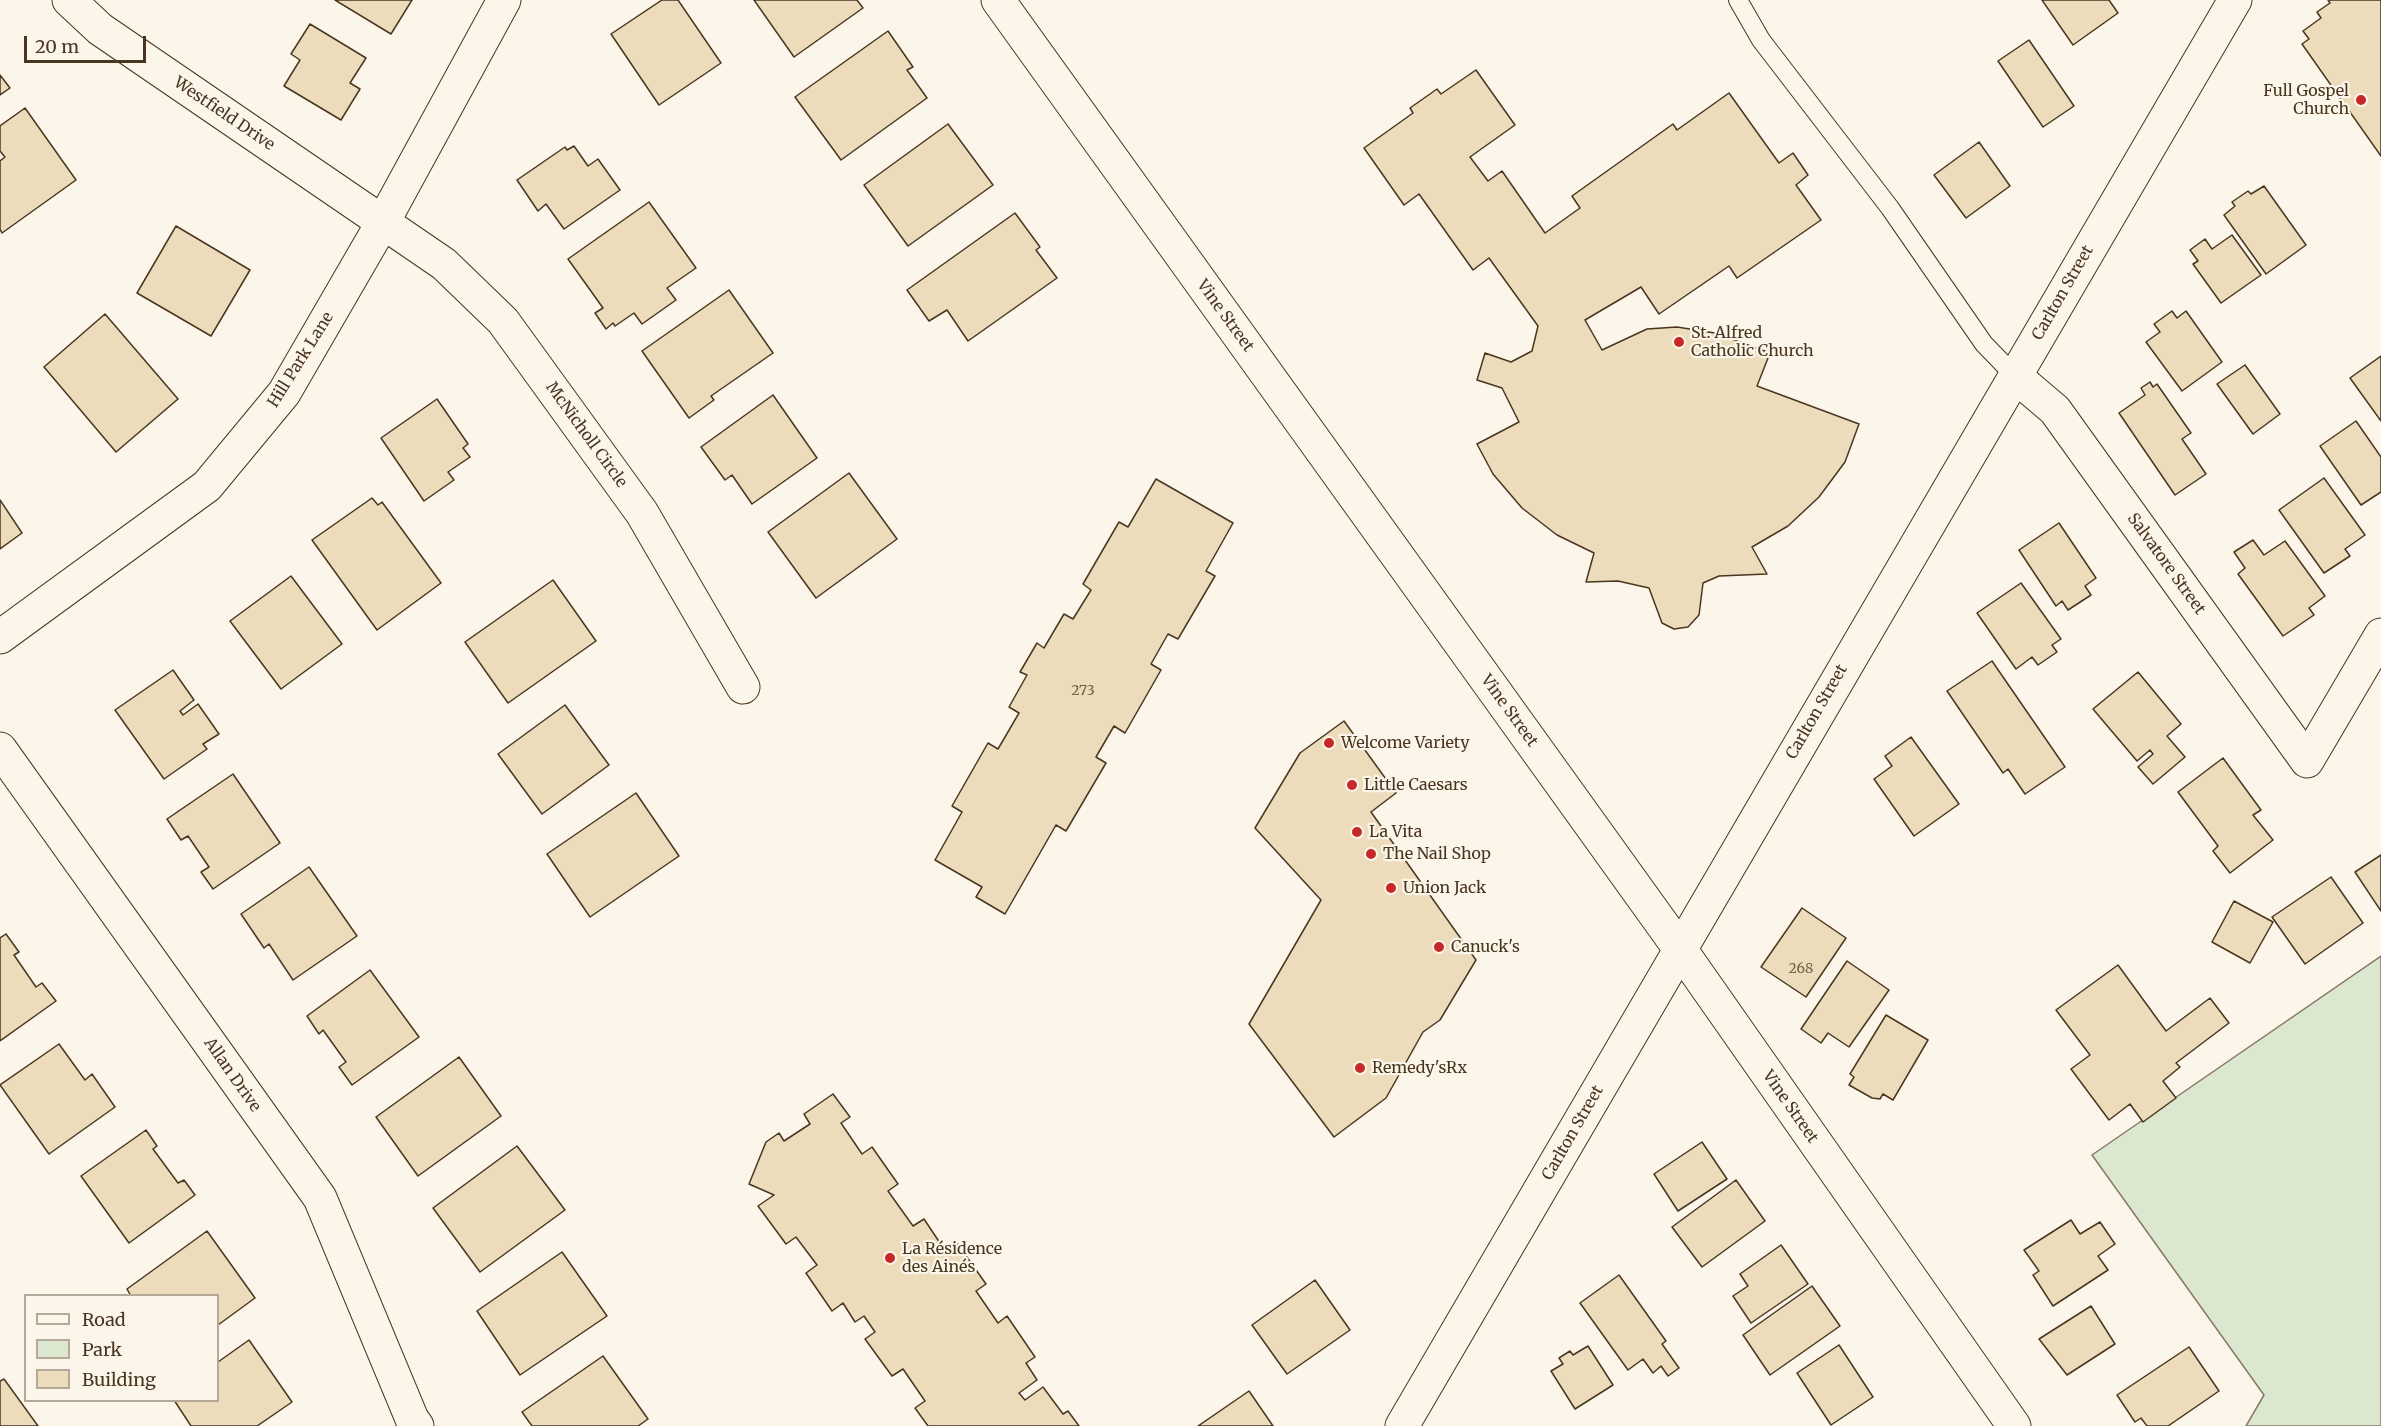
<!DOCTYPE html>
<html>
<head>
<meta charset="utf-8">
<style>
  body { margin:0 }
  #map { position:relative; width:2381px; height:1426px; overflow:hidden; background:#fbf6e9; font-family:Merriweather,serif }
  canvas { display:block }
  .legend { position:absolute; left:24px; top:1294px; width:195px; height:108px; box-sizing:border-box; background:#fbf6e9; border:2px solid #b4a999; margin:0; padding:8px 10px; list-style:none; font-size:18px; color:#4a3520 }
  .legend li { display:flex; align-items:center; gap:12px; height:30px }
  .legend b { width:30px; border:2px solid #b4a999 }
  .scale { position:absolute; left:24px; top:36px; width:122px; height:27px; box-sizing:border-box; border:3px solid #4a3520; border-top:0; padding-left:8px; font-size:18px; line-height:21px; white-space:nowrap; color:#4a3520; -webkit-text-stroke:4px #fbf6e9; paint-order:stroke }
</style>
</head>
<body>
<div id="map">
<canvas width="2381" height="1426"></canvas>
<ul class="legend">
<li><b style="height:8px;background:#fbf6e9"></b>Road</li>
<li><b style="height:16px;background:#dce7d0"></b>Park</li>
<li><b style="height:16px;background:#ecdcbc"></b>Building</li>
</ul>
<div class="scale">20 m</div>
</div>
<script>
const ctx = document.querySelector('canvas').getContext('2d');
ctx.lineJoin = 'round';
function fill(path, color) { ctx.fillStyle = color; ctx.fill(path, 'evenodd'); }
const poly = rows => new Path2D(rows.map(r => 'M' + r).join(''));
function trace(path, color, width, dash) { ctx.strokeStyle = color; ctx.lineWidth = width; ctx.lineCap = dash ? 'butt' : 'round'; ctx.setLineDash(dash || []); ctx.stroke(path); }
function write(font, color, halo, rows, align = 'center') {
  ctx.font = font + ' Merriweather,serif'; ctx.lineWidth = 4.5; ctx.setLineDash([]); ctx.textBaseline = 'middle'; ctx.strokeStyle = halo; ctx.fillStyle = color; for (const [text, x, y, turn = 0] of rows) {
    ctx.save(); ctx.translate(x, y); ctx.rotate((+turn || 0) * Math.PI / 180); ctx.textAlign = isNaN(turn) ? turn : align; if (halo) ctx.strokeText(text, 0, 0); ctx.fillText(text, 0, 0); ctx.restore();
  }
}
const green = poly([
  [2381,956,2381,1426,2246,1426,2264,1395,2092,1155,2381,956]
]);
const building = poly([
  [335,0,412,0,391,34,335,0],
  [662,0,678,0,721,63,659,105,611,34,662,0],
  [754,0,857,0,863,8,794,57,754,0],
  [2042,0,2109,0,2118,13,2073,45,2042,0],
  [2328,0,2381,0,2381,156,2302,44,2309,39,2303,31,2321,18,2317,12,2330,3,2328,0],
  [310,24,366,58,350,83,360,89,341,120,284,86,300,60,291,54,310,24],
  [888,31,913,67,907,70,927,98,841,160,795,97,888,31],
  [2029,40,2074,106,2043,127,1998,61,2029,40],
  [1476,70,1515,125,1470,157,1488,181,1502,171,1545,233,1580,208,1572,196,1673,124,1677,130,1729,93,1779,163,1793,153,1808,175,1796,185,1821,220,1737,278,1729,266,1659,314,1641,287,1585,320,1602,350,1647,329,1677,327,1715,333,1770,353,1757,386,1859,424,1845,462,1819,497,1788,526,1752,547,1767,574,1719,576,1703,583,1699,615,1688,627,1674,629,1662,623,1649,588,1618,581,1586,582,1594,553,1557,535,1522,508,1493,474,1477,444,1519,422,1502,388,1477,380,1485,353,1511,362,1532,351,1538,326,1489,258,1473,270,1419,194,1404,205,1364,148,1413,113,1410,108,1437,89,1441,94,1476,70],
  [0,75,10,88,0,95,0,75],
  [25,108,76,180,2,233,0,229,0,161,5,157,0,151,0,126,25,108],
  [948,124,993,185,908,246,864,185,948,124],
  [1979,142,2010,186,1966,218,1934,175,1979,142],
  [574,146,588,166,598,159,620,190,564,229,546,204,538,211,517,180,565,147,567,150,574,146],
  [2264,186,2306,245,2266,274,2224,215,2235,206,2232,202,2248,191,2251,194,2264,186],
  [649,202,696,268,667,288,676,300,642,324,634,313,615,326,613,323,606,329,595,313,603,308,568,259,649,202],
  [1015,213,1040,247,1036,250,1057,278,968,341,947,310,929,321,907,290,1015,213],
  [176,226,250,270,211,336,137,293,176,226],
  [2232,235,2261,275,2221,303,2193,264,2198,261,2190,250,2205,239,2212,249,2232,235],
  [729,290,773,353,711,396,714,400,689,418,642,351,729,290],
  [2172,311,2177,318,2186,311,2222,362,2182,391,2146,342,2160,332,2154,324,2172,311],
  [105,314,178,399,116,452,44,367,105,314],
  [2381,356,2381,421,2350,378,2381,356],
  [2245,365,2280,414,2253,434,2217,384,2245,365],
  [2150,382,2153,387,2157,384,2191,433,2182,439,2206,474,2175,495,2119,413,2145,395,2141,388,2150,382],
  [773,395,817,458,752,504,732,475,725,480,701,447,773,395],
  [437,399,468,444,463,448,470,457,448,472,454,480,424,501,381,438,437,399],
  [2356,421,2381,457,2381,492,2361,505,2320,446,2356,421],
  [849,473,897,539,816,598,768,532,849,473],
  [2324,478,2365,535,2345,549,2350,556,2324,573,2279,510,2324,478],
  [1156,479,1233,523,1206,571,1215,576,1178,639,1168,634,1151,664,1161,670,1125,733,1114,726,1096,757,1106,763,1066,831,1056,825,1005,914,976,897,982,887,935,860,962,812,952,806,988,743,998,749,1019,713,1009,707,1027,675,1020,672,1037,643,1044,648,1064,614,1073,619,1091,590,1083,584,1119,522,1128,527,1156,479],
  [372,498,378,505,382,502,441,583,377,630,312,540,372,498],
  [0,500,22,533,0,549,0,500],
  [2059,523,2096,578,2085,586,2091,595,2068,610,2062,601,2056,606,2019,550,2059,523],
  [2253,540,2264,555,2285,541,2325,596,2309,608,2314,615,2283,636,2238,574,2245,568,2234,552,2253,540],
  [291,576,342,644,281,689,230,621,291,576],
  [553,580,596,641,508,703,465,642,553,580],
  [2021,583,2061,639,2052,645,2057,652,2038,665,2032,657,2016,669,1977,613,2021,583],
  [1992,661,2065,767,2025,794,2008,769,2003,773,1947,691,1992,661],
  [173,670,194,700,180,711,183,715,198,704,219,734,203,744,207,749,164,779,115,710,173,670],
  [2138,672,2181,724,2167,736,2185,757,2153,784,2138,767,2153,754,2150,750,2137,761,2093,709,2138,672],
  [565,705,609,765,542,814,498,754,565,705],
  [1344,721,1396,793,1371,812,1476,960,1440,1020,1423,1032,1386,1098,1334,1137,1249,1024,1321,900,1255,828,1300,753,1344,721],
  [1911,737,1959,804,1914,836,1874,779,1892,766,1885,756,1911,737],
  [2223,758,2261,810,2253,815,2273,840,2230,873,2213,851,2218,846,2178,792,2223,758],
  [233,774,280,843,213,889,201,872,209,867,188,836,181,840,167,819,233,774],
  [636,793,679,856,590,917,547,854,636,793],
  [2381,855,2381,911,2355,872,2381,855],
  [309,867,357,936,293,980,269,944,264,948,241,914,309,867],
  [2331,877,2363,923,2305,964,2272,917,2331,877],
  [2234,901,2273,922,2250,963,2212,942,2234,901],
  [1802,908,1846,938,1806,997,1761,967,1802,908],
  [6,934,19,952,14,955,36,987,42,983,56,1001,0,1041,0,938,6,934],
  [1847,961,1889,990,1849,1047,1828,1033,1821,1043,1801,1029,1847,961],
  [2118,965,2166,1031,2210,998,2229,1023,2176,1063,2180,1067,2163,1081,2176,1098,2143,1122,2130,1104,2109,1120,2071,1069,2090,1055,2056,1010,2118,965],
  [370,970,419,1037,352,1085,339,1067,346,1062,323,1030,319,1034,307,1016,370,970],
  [1886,1015,1928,1040,1893,1100,1883,1094,1880,1099,1872,1098,1849,1085,1854,1077,1850,1074,1886,1015],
  [59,1044,85,1080,92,1074,115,1107,49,1154,0,1085,59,1044],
  [459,1057,501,1116,418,1176,376,1117,459,1057],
  [833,1094,850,1117,841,1123,862,1154,872,1147,898,1184,888,1191,913,1226,924,1219,946,1252,957,1243,986,1284,976,1291,998,1323,1007,1316,1035,1357,1026,1363,1037,1380,1019,1393,1025,1400,1043,1387,1063,1414,1068,1411,1079,1426,928,1426,915,1408,925,1401,903,1369,892,1376,865,1339,875,1332,864,1316,855,1322,843,1303,832,1311,806,1273,817,1265,796,1237,786,1244,758,1206,774,1195,749,1184,766,1142,779,1133,784,1141,810,1124,804,1114,833,1094],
  [146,1130,157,1146,153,1149,178,1183,184,1180,195,1195,129,1243,81,1176,146,1130],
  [1702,1142,1727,1179,1678,1211,1654,1174,1702,1142],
  [517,1146,565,1210,480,1272,433,1208,517,1146],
  [1736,1180,1765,1221,1702,1267,1672,1227,1736,1180],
  [2071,1220,2080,1234,2100,1222,2115,1244,2098,1256,2108,1270,2053,1306,2033,1275,2039,1271,2024,1250,2071,1220],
  [207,1231,255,1298,218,1325,218,1296,131,1296,127,1289,207,1231],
  [1781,1245,1808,1284,1751,1323,1733,1296,1748,1286,1740,1274,1781,1245],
  [562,1252,607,1316,520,1375,477,1311,562,1252],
  [1619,1275,1666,1341,1662,1344,1679,1368,1668,1376,1661,1366,1653,1373,1643,1359,1628,1370,1580,1303,1619,1275],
  [1315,1280,1350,1330,1287,1374,1252,1325,1315,1280],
  [1812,1286,1840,1326,1770,1375,1743,1335,1812,1286],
  [2091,1306,2115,1344,2067,1375,2039,1339,2091,1306],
  [249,1340,292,1402,257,1426,191,1426,174,1400,218,1400,218,1362,249,1340],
  [1839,1345,1873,1397,1831,1425,1797,1373,1839,1345],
  [1588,1346,1613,1385,1575,1409,1551,1371,1563,1364,1559,1358,1570,1351,1573,1355,1588,1346],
  [2189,1347,2219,1391,2168,1426,2147,1426,2141,1418,2135,1422,2117,1395,2189,1347],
  [603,1356,648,1419,638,1426,532,1426,522,1412,603,1356],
  [4,1379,38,1426,0,1426,0,1381,4,1379],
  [1249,1391,1273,1426,1198,1426,1249,1391]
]);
const service = poly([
  [1738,0,1761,40,1890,208,1984,344,2015,376]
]);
const minor = poly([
  [69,0,100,29,444,264,503,321,642,513,743,687],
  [2015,376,2055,410,2307,761,2381,635],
  [0,637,207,486,284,393,383,222,504,0],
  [0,749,320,1198,412,1419,417,1426]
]);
const tertiary = poly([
  [998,0,1680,949,2014,1426]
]);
const secondary = poly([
  [1402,1426,2235,0]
]);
const markers = [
  [2361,100,6,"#c62828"],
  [1679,342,6,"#c62828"],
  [1329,743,6,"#c62828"],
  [1352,785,6,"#c62828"],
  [1357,832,6,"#c62828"],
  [1371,854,6,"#c62828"],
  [1391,888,6,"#c62828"],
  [1439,947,6,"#c62828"],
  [1360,1068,6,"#c62828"],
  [890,1258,6,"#c62828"]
];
const numberNames = [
  ["273",1083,691],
  ["268",1801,969]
];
const poiNames = [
  ["Full Gospel",2349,91,"right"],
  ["Church",2349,109,"right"],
  ["St. Alfred",1691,333],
  ["Catholic Church",1691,351],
  ["Welcome Variety",1341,743],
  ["Little Caesars",1364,785],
  ["La Vita",1369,832],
  ["The Nail Shop",1383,854],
  ["Union Jack",1403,888],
  ["Canuck's",1451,947],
  ["Remedy'sRx",1372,1068],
  ["La Résidence",902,1249],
  ["des Ainés",902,1267]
];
const streetNames = [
  ["Westfield Drive",224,114,34],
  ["Carlton Street",2063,293,-60],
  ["Vine Street",1225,316,54],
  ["Hill Park Lane",301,360,-58],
  ["McNicholl Circle",586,435,54],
  ["Salvatore Street",2166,564,54],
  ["Vine Street",1509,711,54],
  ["Carlton Street",1817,712,-60],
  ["Allan Drive",232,1075,55],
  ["Vine Street",1790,1107,55],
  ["Carlton Street",1573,1133,-60]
];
fill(green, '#dce7d0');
trace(green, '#887966', 1.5);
fill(building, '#ecdcbc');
trace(building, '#4a3520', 1.5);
trace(service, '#4a3520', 20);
trace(minor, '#4a3520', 35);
trace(tertiary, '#4a3520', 35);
trace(secondary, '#4a3520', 35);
trace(service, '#fbf6e9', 18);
trace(minor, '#fbf6e9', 33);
trace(tertiary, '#fbf6e9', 33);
trace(secondary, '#fbf6e9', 33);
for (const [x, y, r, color] of markers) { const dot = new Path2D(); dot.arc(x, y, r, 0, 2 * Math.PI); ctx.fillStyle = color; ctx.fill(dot); trace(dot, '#fbf6e9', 2); }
write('14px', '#725f47', null, numberNames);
write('16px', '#4a3520', '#fbf6e9', poiNames, 'left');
write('16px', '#4a3520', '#fbf6e9', streetNames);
</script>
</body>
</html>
